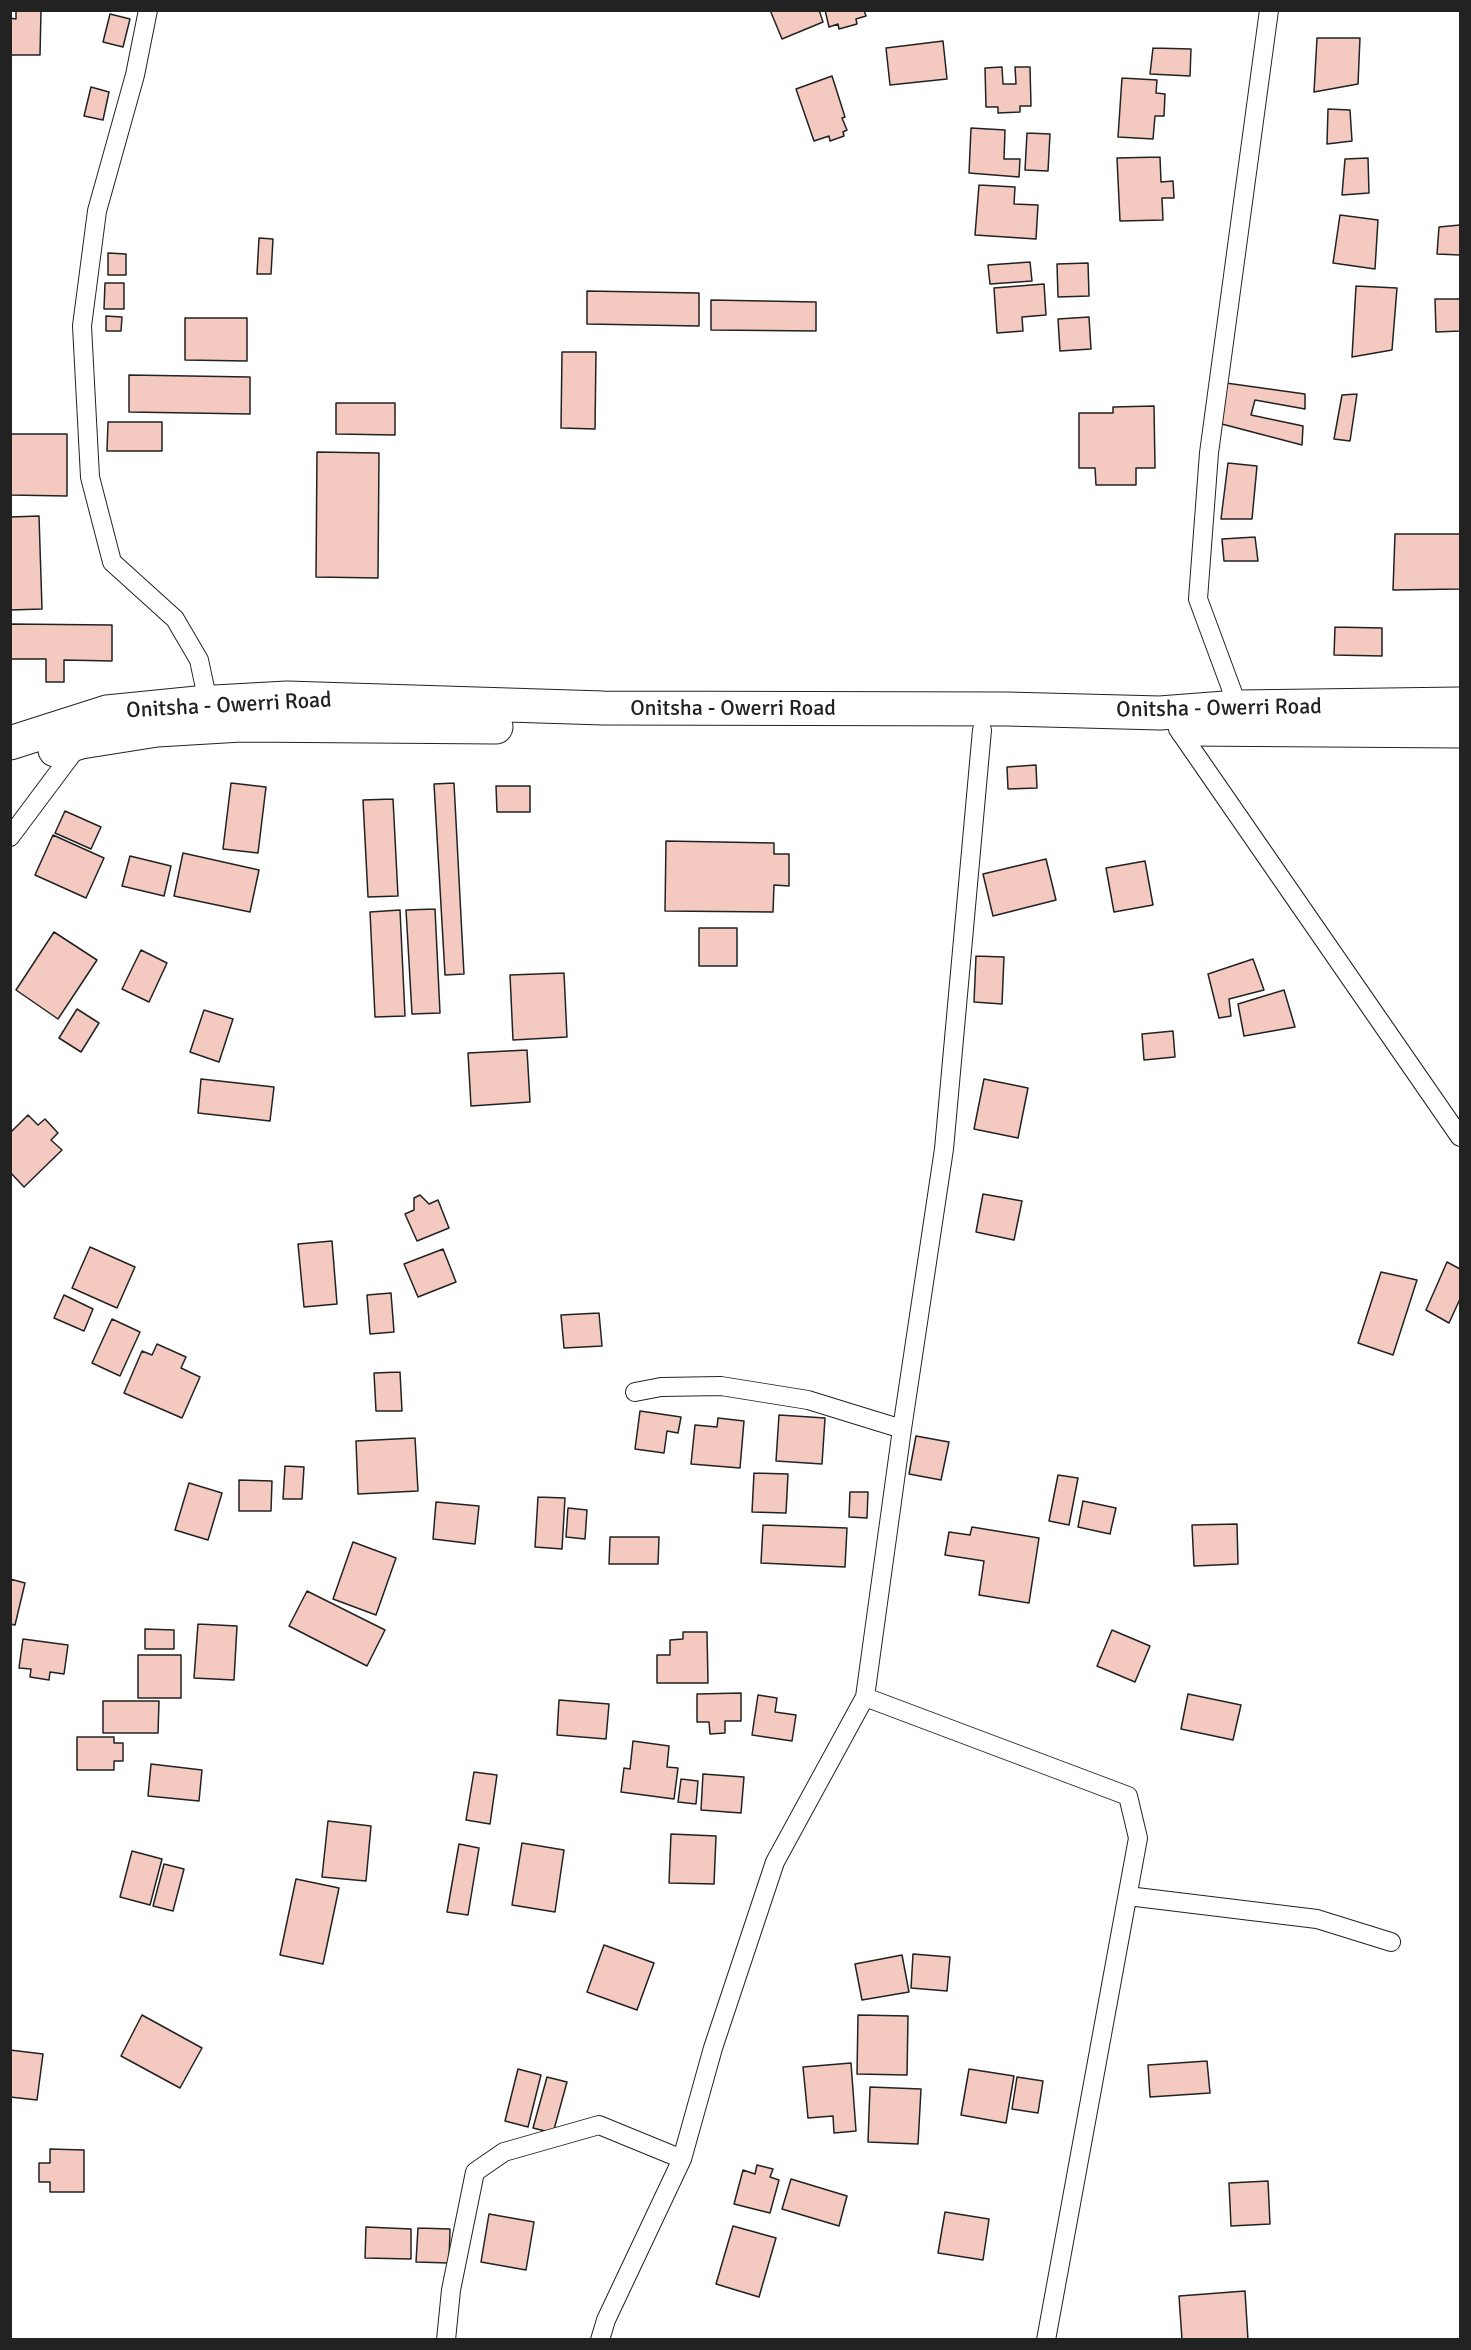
<!DOCTYPE html>
<html>
<head>
<meta charset="utf-8">
<style>
  body { margin:0 }
  #map { position:relative; width:1471px; height:2350px; overflow:hidden; background:#fff; font-family:Signika,sans-serif }
  canvas { display:block }
  .frame { position:absolute; inset:0; border:12px solid #222; pointer-events:none }
</style>
</head>
<body>
<div id="map">
<canvas width="1471" height="2350"></canvas>
<div class="frame"></div>
</div>
<script>
const ctx = document.querySelector('canvas').getContext('2d');
ctx.lineJoin = 'round';
function fill(path, color) { ctx.fillStyle = color; ctx.fill(path, 'evenodd'); }
const poly = rows => new Path2D(rows.map(r => 'M' + r).join(''));
function trace(path, color, width, dash) { ctx.strokeStyle = color; ctx.lineWidth = width; ctx.lineCap = dash ? 'butt' : 'round'; ctx.setLineDash(dash || []); ctx.stroke(path); }
function write(font, color, halo, rows, align = 'center') {
  ctx.font = font + ' Signika,sans-serif'; ctx.lineWidth = 4.5; ctx.setLineDash([]); ctx.textBaseline = 'middle'; ctx.strokeStyle = halo; ctx.fillStyle = color; for (const [text, x, y, turn = 0] of rows) {
    ctx.save(); ctx.translate(x, y); ctx.rotate((+turn || 0) * Math.PI / 180); ctx.textAlign = isNaN(turn) ? turn : align; if (halo) ctx.strokeText(text, 0, 0); ctx.fillText(text, 0, 0); ctx.restore();
  }
}
const building = poly([
  [16,10,41,10,40,55,10,55,10,18,16,19,16,10],
  [770,10,819,10,823,22,782,39,770,10],
  [825,10,864,10,866,16,856,19,857,24,839,29,838,24,829,27,825,10],
  [110,14,130,19,123,47,103,42,110,14],
  [1317,38,1360,38,1358,84,1314,92,1317,38],
  [943,41,947,79,890,85,886,48,943,41],
  [1153,48,1191,49,1190,76,1150,74,1153,48],
  [1002,67,1003,84,1016,84,1015,67,1030,67,1031,106,1020,106,1020,112,998,113,998,107,986,107,985,68,1002,67],
  [832,76,845,117,842,118,847,130,843,132,844,136,830,141,829,136,814,141,796,89,832,76],
  [1122,78,1157,80,1156,93,1165,94,1164,116,1155,116,1153,139,1118,137,1122,78],
  [91,87,109,92,103,120,84,116,91,87],
  [1328,109,1350,110,1352,141,1327,144,1328,109],
  [971,128,1005,130,1004,159,1020,159,1019,177,969,173,971,128],
  [1027,133,1050,134,1048,171,1025,170,1027,133],
  [1160,157,1161,182,1173,181,1174,198,1162,198,1163,220,1120,221,1117,158,1160,157],
  [1368,158,1369,193,1342,195,1345,159,1368,158],
  [979,185,1015,187,1014,204,1038,205,1036,239,975,235,979,185],
  [1340,215,1378,220,1375,269,1333,263,1340,215],
  [1460,225,1460,255,1437,254,1439,227,1460,225],
  [259,238,273,239,271,274,257,274,259,238],
  [108,253,126,254,126,275,108,275,108,253],
  [1030,262,1032,281,990,284,988,265,1030,262],
  [1088,263,1089,296,1058,297,1057,264,1088,263],
  [105,283,124,283,124,309,104,309,105,283],
  [1044,284,1046,315,1022,317,1023,331,997,333,994,288,1044,284],
  [1356,286,1397,288,1392,350,1352,357,1356,286],
  [587,291,699,293,699,326,587,324,587,291],
  [1435,299,1460,299,1460,331,1436,332,1435,299],
  [711,300,816,302,816,331,711,330,711,300],
  [106,316,122,317,121,331,106,331,106,316],
  [1089,317,1091,349,1060,351,1058,319,1089,317],
  [185,318,247,318,247,361,185,360,185,318],
  [562,352,596,352,595,429,561,428,562,352],
  [129,375,250,377,250,414,129,412,129,375],
  [1226,383,1305,394,1305,409,1255,400,1251,415,1303,426,1302,445,1218,423,1226,383],
  [1357,394,1350,441,1334,439,1342,395,1357,394],
  [336,403,395,403,395,435,336,434,336,403],
  [1154,406,1155,468,1136,468,1136,485,1096,485,1095,468,1079,468,1079,413,1113,413,1113,407,1154,406],
  [108,422,162,422,162,451,107,451,108,422],
  [10,434,67,434,67,496,10,495,10,434],
  [317,452,379,453,378,578,316,577,317,452],
  [1228,463,1257,466,1252,519,1221,519,1228,463],
  [39,516,42,609,10,610,10,517,39,516],
  [1395,534,1460,534,1460,589,1393,590,1395,534],
  [1255,537,1258,561,1224,561,1222,539,1255,537],
  [10,624,112,625,112,661,64,660,64,682,46,682,46,659,10,659,10,624],
  [1335,627,1382,628,1382,656,1334,655,1335,627],
  [1036,765,1037,788,1008,789,1007,767,1036,765],
  [231,783,266,787,258,853,223,849,231,783],
  [454,783,464,974,445,975,434,784,454,783],
  [496,786,530,786,530,812,497,812,496,786],
  [393,799,398,896,368,897,363,800,393,799],
  [65,811,101,827,91,849,55,833,65,811],
  [53,835,104,858,86,898,35,875,53,835],
  [666,841,774,843,774,854,789,854,789,886,774,885,773,912,665,911,666,841],
  [183,853,259,870,250,912,174,896,183,853],
  [130,856,171,866,164,896,122,886,130,856],
  [1046,859,1056,900,993,916,983,874,1046,859],
  [1145,861,1153,905,1114,912,1106,868,1145,861],
  [435,909,440,1013,412,1014,406,910,435,909],
  [400,910,405,1016,375,1017,370,912,400,910],
  [699,928,737,928,737,966,699,966,699,928],
  [54,932,97,960,58,1019,16,990,54,932],
  [141,950,167,963,149,1002,122,989,141,950],
  [976,956,1004,957,1002,1004,974,1002,976,956],
  [1253,959,1264,990,1229,999,1231,1016,1219,1018,1208,974,1253,959],
  [564,973,567,1037,513,1040,510,975,564,973],
  [1284,990,1295,1027,1244,1036,1238,1004,1284,990],
  [77,1009,99,1023,81,1052,59,1038,77,1009],
  [204,1010,233,1019,219,1062,190,1052,204,1010],
  [1173,1031,1175,1057,1144,1060,1142,1034,1173,1031],
  [527,1050,530,1102,471,1106,468,1053,527,1050],
  [201,1079,274,1087,270,1121,198,1113,201,1079],
  [984,1079,1028,1088,1018,1138,974,1129,984,1079],
  [28,1115,38,1125,45,1119,58,1133,51,1140,62,1150,24,1187,10,1172,10,1133,28,1115],
  [983,1194,1022,1201,1014,1240,976,1232,983,1194],
  [420,1195,429,1204,438,1200,449,1228,417,1241,405,1214,414,1210,414,1198,420,1195],
  [332,1241,337,1304,304,1307,298,1244,332,1241],
  [90,1247,135,1267,117,1308,72,1288,90,1247],
  [443,1249,456,1282,418,1297,404,1264,443,1249],
  [1447,1262,1460,1269,1460,1299,1449,1323,1426,1310,1447,1262],
  [1381,1272,1417,1280,1393,1355,1358,1343,1381,1272],
  [391,1293,394,1332,370,1334,367,1295,391,1293],
  [64,1295,93,1309,84,1331,54,1318,64,1295],
  [599,1313,602,1346,564,1348,561,1315,599,1313],
  [112,1319,140,1332,120,1376,92,1363,112,1319],
  [157,1344,186,1357,181,1368,200,1377,182,1418,124,1393,142,1351,152,1355,157,1344],
  [400,1372,402,1411,376,1411,374,1373,400,1372],
  [640,1411,681,1417,678,1433,667,1431,664,1453,635,1449,640,1411],
  [779,1415,825,1418,822,1464,776,1461,779,1415],
  [718,1418,744,1421,740,1468,691,1464,695,1425,717,1427,718,1418],
  [916,1436,949,1442,941,1480,909,1474,916,1436],
  [415,1438,418,1491,358,1494,356,1441,415,1438],
  [285,1466,304,1467,302,1499,283,1499,285,1466],
  [754,1473,788,1474,786,1513,752,1512,754,1473],
  [1058,1475,1078,1478,1069,1525,1049,1521,1058,1475],
  [239,1480,272,1481,271,1511,239,1511,239,1480],
  [189,1483,222,1493,208,1540,175,1530,189,1483],
  [850,1492,868,1492,867,1518,849,1517,850,1492],
  [538,1497,565,1498,562,1549,535,1547,538,1497],
  [1083,1501,1116,1508,1110,1534,1078,1527,1083,1501],
  [436,1502,479,1506,475,1544,433,1539,436,1502],
  [568,1508,587,1510,585,1539,566,1537,568,1508],
  [1237,1524,1238,1564,1194,1566,1192,1525,1237,1524],
  [763,1525,847,1528,845,1567,761,1563,763,1525],
  [972,1527,1039,1538,1029,1603,979,1595,984,1561,945,1555,949,1532,970,1535,972,1527],
  [610,1537,659,1537,658,1564,609,1564,610,1537],
  [353,1542,396,1558,376,1615,333,1599,353,1542],
  [10,1579,25,1583,15,1625,10,1624,10,1579],
  [307,1591,385,1630,367,1666,289,1626,307,1591],
  [198,1624,237,1626,234,1680,194,1678,198,1624],
  [145,1629,174,1630,174,1649,145,1649,145,1629],
  [1112,1630,1150,1646,1135,1682,1097,1666,1112,1630],
  [683,1632,707,1632,708,1683,657,1683,657,1655,670,1655,670,1640,683,1639,683,1632],
  [23,1639,68,1645,64,1674,50,1672,49,1680,30,1677,31,1669,19,1668,23,1639],
  [138,1655,181,1655,181,1698,138,1698,138,1655],
  [741,1693,741,1721,725,1721,725,1733,710,1734,709,1722,697,1722,697,1694,741,1693],
  [1188,1694,1241,1705,1233,1740,1181,1729,1188,1694],
  [758,1695,777,1698,775,1712,796,1715,792,1741,752,1735,758,1695],
  [559,1700,609,1704,606,1739,557,1735,559,1700],
  [103,1701,159,1701,158,1733,103,1733,103,1701],
  [77,1737,114,1737,114,1743,123,1743,123,1761,114,1761,114,1770,77,1770,77,1737],
  [633,1741,669,1746,667,1767,678,1768,674,1799,621,1792,624,1768,630,1769,633,1741],
  [151,1764,202,1770,199,1801,148,1796,151,1764],
  [474,1772,497,1775,490,1824,466,1820,474,1772],
  [703,1774,744,1777,741,1813,701,1810,703,1774],
  [681,1779,698,1781,696,1804,678,1802,681,1779],
  [328,1821,371,1826,366,1881,322,1877,328,1821],
  [671,1834,716,1836,714,1884,669,1883,671,1834],
  [522,1843,564,1850,555,1912,512,1905,522,1843],
  [459,1844,479,1848,468,1915,447,1912,459,1844],
  [132,1851,162,1859,150,1905,120,1897,132,1851],
  [164,1864,184,1869,173,1911,153,1906,164,1864],
  [296,1879,339,1888,323,1964,280,1955,296,1879],
  [604,1945,654,1963,637,2010,587,1992,604,1945],
  [913,1954,950,1957,947,1991,911,1988,913,1954],
  [902,1955,909,1992,862,2000,855,1964,902,1955],
  [142,2015,202,2048,180,2088,121,2056,142,2015],
  [858,2015,908,2016,907,2075,857,2074,858,2015],
  [10,2050,43,2054,37,2100,10,2097,10,2050],
  [1207,2061,1210,2093,1150,2097,1148,2065,1207,2061],
  [851,2063,856,2131,834,2133,833,2116,808,2118,803,2067,851,2063],
  [518,2069,541,2075,528,2127,505,2121,518,2069],
  [969,2069,1014,2076,1006,2123,961,2115,969,2069],
  [547,2077,567,2082,553,2133,533,2128,547,2077],
  [1017,2077,1043,2081,1038,2113,1012,2109,1017,2077],
  [870,2087,921,2089,918,2144,868,2142,870,2087],
  [50,2149,84,2150,84,2192,50,2192,50,2182,39,2182,39,2163,50,2163,50,2149],
  [757,2165,773,2169,770,2177,779,2180,770,2213,734,2204,743,2170,755,2174,757,2165],
  [791,2179,847,2196,839,2226,782,2209,791,2179],
  [1268,2181,1270,2224,1231,2226,1229,2183,1268,2181],
  [945,2212,989,2219,983,2260,938,2253,945,2212],
  [489,2214,534,2222,526,2270,481,2262,489,2214],
  [733,2226,776,2238,759,2297,716,2284,733,2226],
  [366,2227,411,2229,411,2259,365,2258,366,2227],
  [418,2228,450,2229,449,2263,416,2262,418,2228],
  [1245,2291,1248,2340,1182,2340,1179,2296,1245,2291]
]);
const street = poly([
  [148,10,135,75,97,211,82,326,90,477,112,562,175,619,199,660,208,702],
  [1238,707,1198,599,1209,453,1269,10],
  [1178,729,1460,1137],
  [10,837,78,746],
  [635,1392,661,1387,721,1386,808,1400,902,1429],
  [865,1697,1128,1796,1138,1838,1046,2340],
  [1128,1896,1317,1919,1391,1942],
  [446,2340,451,2290,475,2172,504,2152,599,2125,682,2159],
  [600,2340,606,2320,682,2159,713,2048,775,1862,865,1697,902,1429,944,1149,982,730]
]);
const highway = poly([
  [1187,729,1460,731],
  [10,743,107,712,197,703,287,698,603,708,1007,709,1160,713,1238,707,1460,704],
  [55,750,81,742,157,730,241,725,496,727]
]);
const streetNames = [
  ["Onitsha - Owerri Road",229,706,-3],
  ["Onitsha - Owerri Road",733,709],
  ["Onitsha - Owerri Road",1219,709,-1]
];
fill(building, '#f3c9c0');
trace(building, '#222', 1.5);
trace(street, '#222', 20);
trace(highway, '#222', 35);
trace(street, '#fff', 18);
trace(highway, '#fff', 33);
write('22px', '#222', '#fff', streetNames);
</script>
</body>
</html>
